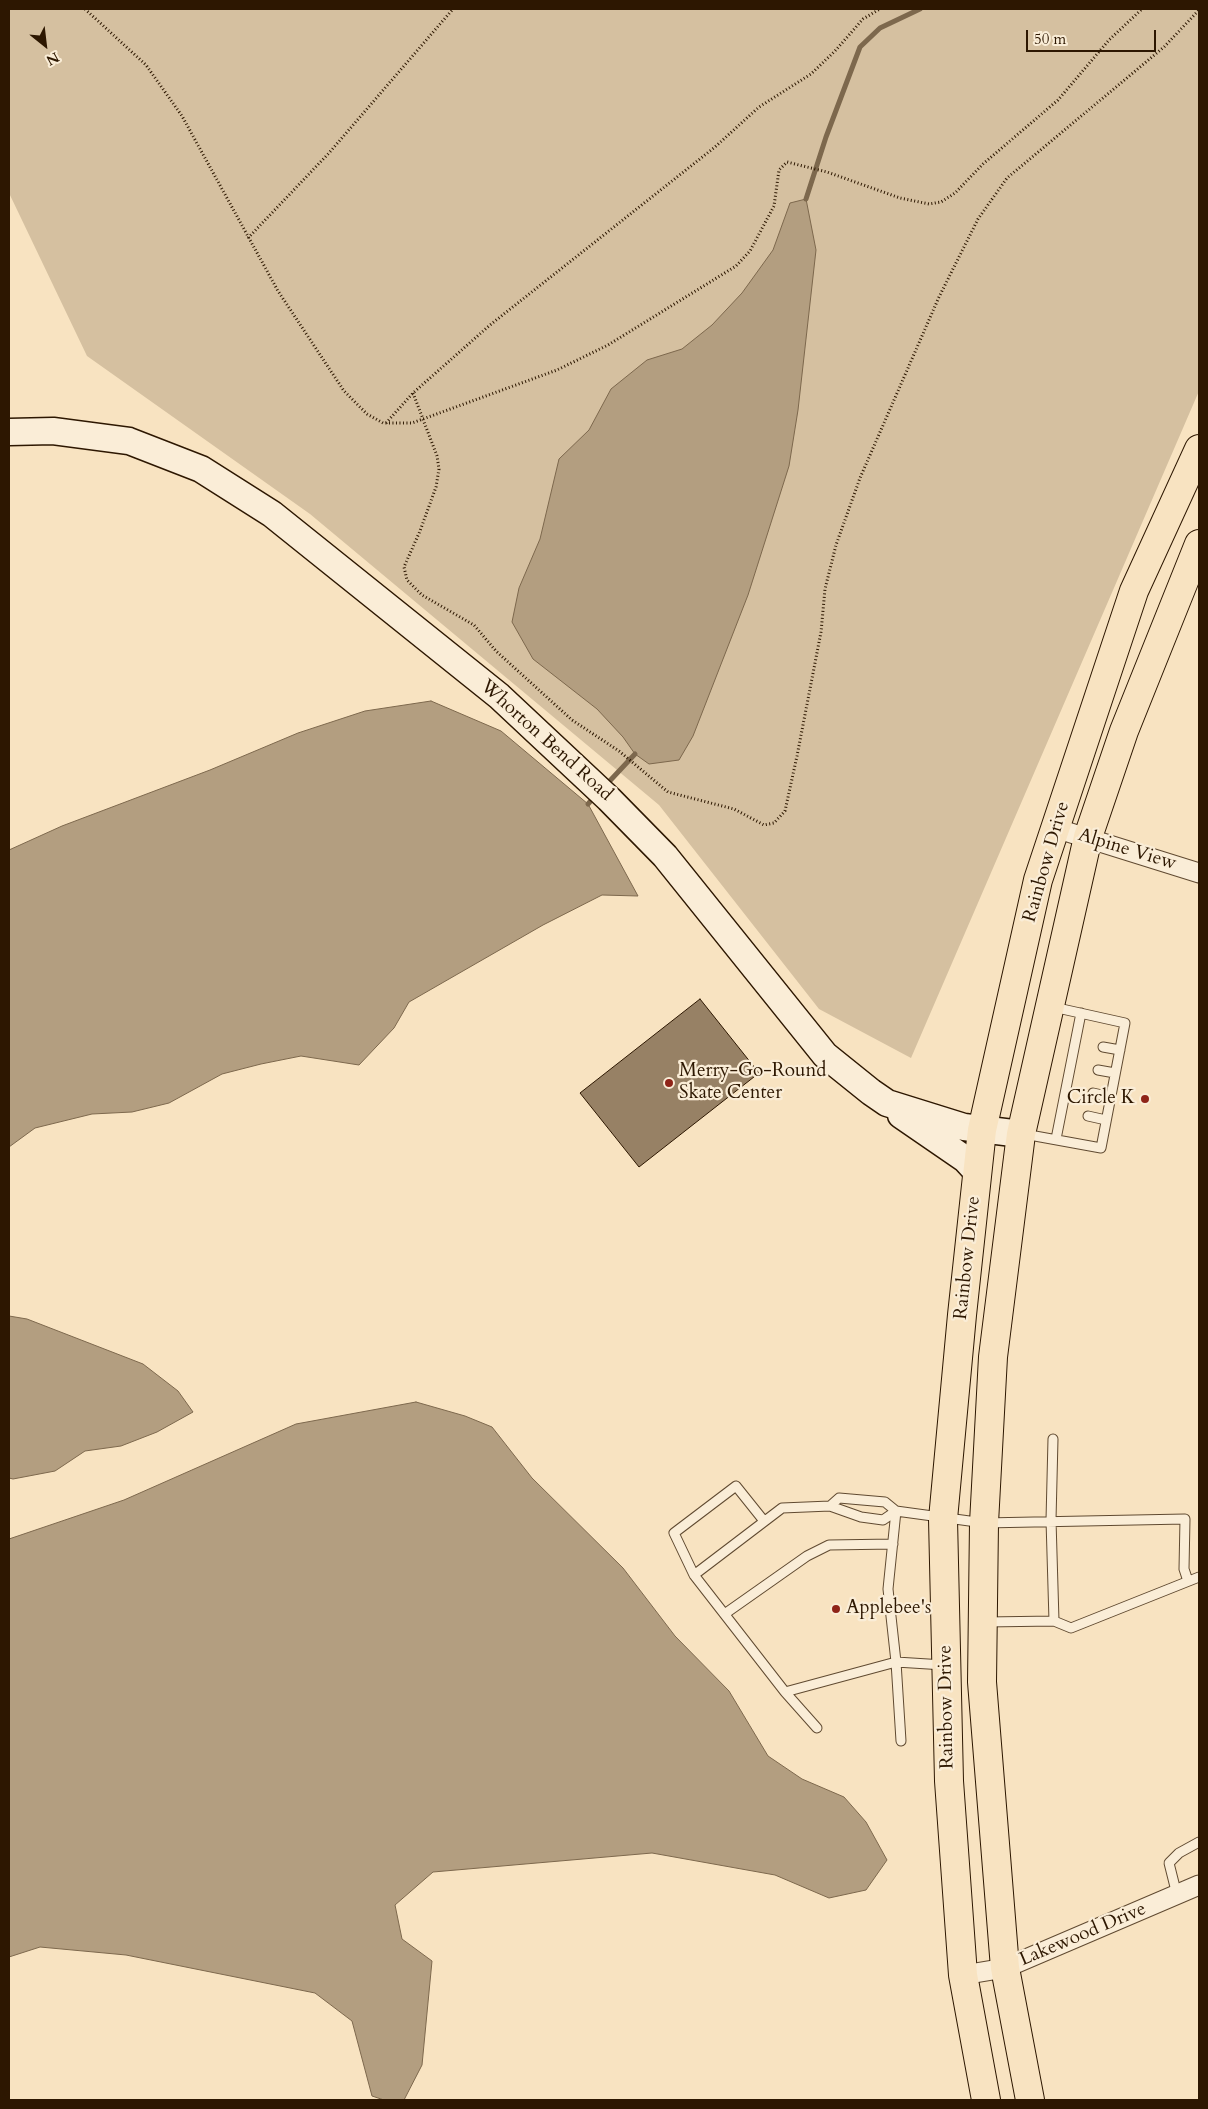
<!DOCTYPE html>
<html>
<head>
<meta charset="utf-8">
<style>
  body { margin:0 }
  #map { position:relative; width:1208px; height:2109px; overflow:hidden; background:#f8e3c1; font-family:Cardo,serif }
  canvas { display:block }
  .frame { position:absolute; inset:0; border:10px solid #2d1701; pointer-events:none }
  .north { position:absolute; left:20px; top:20px; width:50px; height:50px; -webkit-text-stroke:4px #faedd7; paint-order:stroke; rotate:151deg; font-size:14px; font-weight:700; line-height:20px; text-align:center; color:#2d1701 }
  .north::after { content:''; display:block; margin:auto; width:18px; height:22px; background:#2d1701; clip-path:polygon(50% 0,100% 100%,50% 72%,0 100%) }
  .scale { position:absolute; left:1026px; top:30px; width:130px; height:22px; box-sizing:border-box; border:2px solid #2d1701; border-top:0; padding-left:6px; font-size:15px; line-height:18px; white-space:nowrap; color:#2d1701; -webkit-text-stroke:4px #faedd7; paint-order:stroke }
</style>
</head>
<body>
<div id="map">
<canvas width="1208" height="2109"></canvas>
<div class="frame"></div>
<div class="north">N</div>
<div class="scale">50 m</div>
</div>
<script>
const ctx = document.querySelector('canvas').getContext('2d');
ctx.lineJoin = 'round';
function fill(path, color) { ctx.fillStyle = color; ctx.fill(path, 'evenodd'); }
const poly = rows => new Path2D(rows.map(r => 'M' + r).join(''));
function trace(path, color, width, dash) { ctx.strokeStyle = color; ctx.lineWidth = width; ctx.lineCap = dash ? 'butt' : 'round'; ctx.setLineDash(dash || []); ctx.stroke(path); }
function write(font, color, halo, rows, align = 'center') {
  ctx.font = font + ' Cardo,serif'; ctx.lineWidth = 4.5; ctx.setLineDash([]); ctx.textBaseline = 'middle'; ctx.strokeStyle = halo; ctx.fillStyle = color; for (const [text, x, y, turn = 0] of rows) {
    ctx.save(); ctx.translate(x, y); ctx.rotate((+turn || 0) * Math.PI / 180); ctx.textAlign = isNaN(turn) ? turn : align; if (halo) ctx.strokeText(text, 0, 0); ctx.fillText(text, 0, 0); ctx.restore();
  }
}
const green = poly([
  [9,9,1199,9,1199,391,911,1058,819,1009,659,805,310,514,87,356,9,193]
]);
const water = poly([
  [806,199,816,250,798,410,789,466,748,595,693,736,679,760,649,764,635,754,623,737,597,709,533,659,512,622,519,588,540,539,559,459,589,430,611,389,647,360,682,349,712,325,742,293,773,250,790,203,806,199],
  [431,701,501,731,588,804,638,896,602,895,543,925,409,1002,394,1028,359,1065,301,1056,261,1064,222,1074,169,1103,132,1112,92,1114,35,1128,9,1147,9,850,62,826,210,770,298,733,365,711,431,701],
  [9,1316,27,1319,143,1364,178,1391,193,1412,157,1432,121,1446,85,1451,55,1471,13,1479,9,1478,9,1316],
  [416,1402,465,1416,492,1427,532,1478,623,1568,675,1636,729,1691,768,1756,802,1779,844,1797,866,1822,887,1860,866,1890,829,1898,775,1875,652,1853,433,1872,395,1905,402,1939,432,1961,422,2065,404,2100,384,2100,372,2096,352,2021,315,1993,126,1955,40,1947,9,1957,9,1539,124,1500,296,1424,416,1402]
]);
const stream = poly([
  [806,199,826,137,860,47,880,28,920,9],
  [605,786,635,754],
  [588,804,595,796]
]);
const building = poly([
  [700,999,759,1073,639,1167,580,1093,700,999]
]);
const path = poly([
  [85,9,146,65,182,116,278,291,344,391,367,414,383,423,412,423,557,370,608,345,736,266,750,251,774,206,779,170,787,162,827,172,900,198,929,204,941,202,955,193,983,164,1058,100,1109,40,1142,9],
  [248,238,329,153,453,9],
  [413,393,437,456,439,469,436,487,420,531,404,567,407,580,422,595,474,625,496,651,572,720,619,751,668,792,734,809,764,825,774,823,785,811,797,756,821,632,825,589,836,545,860,478,939,297,978,219,1007,178,1164,47,1199,10],
  [386,423,413,393,490,325,715,147,759,107,811,74,835,51,863,19,880,9]
]);
const lane = poly([
  [1103,1047,1120,1050],
  [1098,1070,1115,1073],
  [1093,1093,1111,1097],
  [1088,1116,1106,1120],
  [1024,1134,1101,1148,1125,1023,1053,1007],
  [1056,1139,1081,1013],
  [830,1506,839,1498,885,1502,896,1511,984,1523,1185,1519,1184,1569,1188,1581],
  [896,1511,888,1589,896,1662,901,1741],
  [764,1521,736,1486,674,1533,694,1575,785,1692,896,1662,944,1665],
  [694,1575,782,1508,830,1506,861,1517,883,1520,896,1511],
  [726,1613,807,1556,829,1545,893,1544],
  [1054,1621,1071,1628,1199,1577],
  [986,1622,1054,1621,1051,1520,1053,1439],
  [785,1692,817,1728],
  [1177,1895,1169,1863,1179,1853,1199,1842]
]);
const street = poly([
  [1055,828,1199,873],
  [963,1975,1005,1968,1199,1885]
]);
const secondary = poly([
  [9,432,53,431,129,441,201,469,272,514,499,696,609,799,665,856,825,1055,871,1092,887,1103,964,1127,1021,1134],
  [901,1115,965,1159,977,1172]
]);
const primary = poly([
  [986,2100,963,1975,949,1781,943,1519,962,1315,982,1130,1038,880,1134,591,1199,449],
  [1030,2100,1005,1968,982,1682,984,1523,993,1357,1021,1134,1088,837,1124,731,1199,544]
]);
const markers = [
  [669,1083,5,"#8f2418"],
  [1145,1099,5,"#8f2418"],
  [836,1609,5,"#8f2418"]
];
const streetNames = [
  ["Whorton Bend Road",546,741,42],
  ["Alpine View",1127,850,17],
  ["Rainbow Drive",1047,862,-74],
  ["Rainbow Drive",968,1258,-84],
  ["Rainbow Drive",947,1707,-91],
  ["Lakewood Drive",1083,1935,-23]
];
const poiNames = [
  ["Merry-Go-Round",679,1072],
  ["Skate Center",679,1094],
  ["Circle K",1135,1099,"right"],
  ["Applebee's",846,1609]
];
fill(green, '#d5c0a0');
fill(water, '#b39e80');
trace(water, '#7d684d', 1);
trace(stream, '#7d684d', 5);
fill(building, '#978165');
trace(building, '#2d1701', 1);
trace(lane, '#604a31', 11);
trace(street, '#604a31', 21);
trace(secondary, '#2d1701', 29);
trace(primary, '#2d1701', 30);
trace(path, '#2d1701', 3, [1, 2.5]);
trace(lane, '#faedd7', 9);
trace(street, '#faedd7', 19);
trace(secondary, '#faedd7', 26);
trace(primary, '#f8e3c1', 28);
for (const [x, y, r, color] of markers) { const dot = new Path2D(); dot.arc(x, y, r, 0, 2 * Math.PI); ctx.fillStyle = color; ctx.fill(dot); trace(dot, '#faedd7', 2); }
write('19px', '#2d1701', '#faedd7', streetNames);
write('19px', '#2d1701', '#faedd7', poiNames, 'left');
</script>
</body>
</html>
